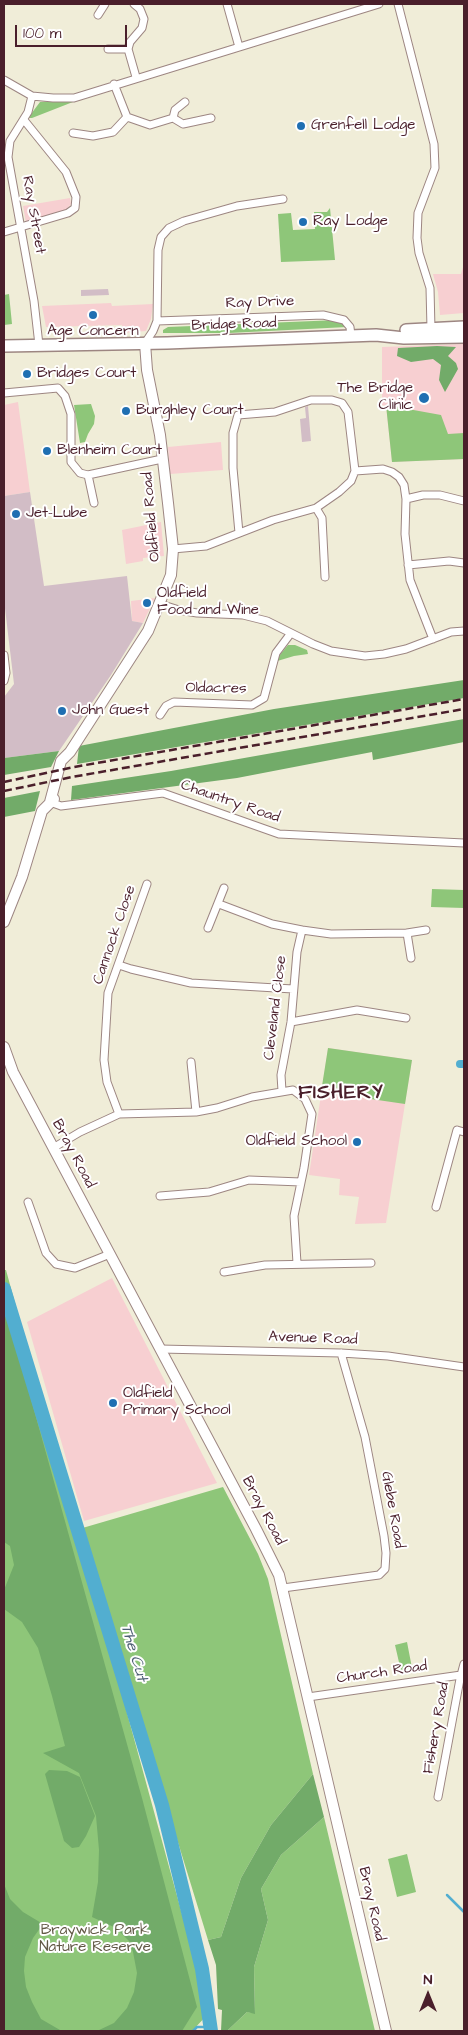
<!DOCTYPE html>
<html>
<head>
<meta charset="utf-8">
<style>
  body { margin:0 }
  #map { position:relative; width:468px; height:2035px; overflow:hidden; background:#f0edd8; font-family:"Architects Daughter",sans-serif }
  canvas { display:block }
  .frame { position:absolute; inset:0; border:5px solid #4a1f2b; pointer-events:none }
  .north { position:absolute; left:403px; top:1970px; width:50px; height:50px; -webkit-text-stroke:4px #fff; paint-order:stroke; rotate:0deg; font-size:14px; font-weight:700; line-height:20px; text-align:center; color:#4a1f2b }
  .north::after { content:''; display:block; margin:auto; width:18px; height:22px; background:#4a1f2b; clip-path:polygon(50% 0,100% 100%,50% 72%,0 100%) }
  .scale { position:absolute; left:15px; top:25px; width:112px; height:22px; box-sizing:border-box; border:2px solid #4a1f2b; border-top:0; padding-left:6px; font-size:15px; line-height:18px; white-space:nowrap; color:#4a1f2b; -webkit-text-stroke:4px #fff; paint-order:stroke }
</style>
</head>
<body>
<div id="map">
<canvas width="468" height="2035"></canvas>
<div class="frame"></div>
<div class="north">N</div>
<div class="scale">100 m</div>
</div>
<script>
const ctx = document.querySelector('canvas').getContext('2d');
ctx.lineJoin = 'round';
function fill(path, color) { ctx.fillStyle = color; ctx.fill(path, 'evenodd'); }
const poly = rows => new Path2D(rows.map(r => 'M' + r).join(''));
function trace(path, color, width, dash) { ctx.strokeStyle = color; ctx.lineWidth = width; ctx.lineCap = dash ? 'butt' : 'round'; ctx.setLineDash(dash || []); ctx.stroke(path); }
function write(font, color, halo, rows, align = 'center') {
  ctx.font = font + ' "Architects Daughter",sans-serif'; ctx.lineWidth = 4; ctx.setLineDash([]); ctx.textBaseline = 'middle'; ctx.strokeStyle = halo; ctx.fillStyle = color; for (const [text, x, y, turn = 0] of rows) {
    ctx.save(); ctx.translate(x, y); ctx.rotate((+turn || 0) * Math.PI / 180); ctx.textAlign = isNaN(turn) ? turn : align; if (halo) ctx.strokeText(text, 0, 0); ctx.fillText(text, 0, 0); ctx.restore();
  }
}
const built = poly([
  [70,198,71,204,66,210,26,223,23,206],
  [464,264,464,313,440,315,438,292,433,274,461,274],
  [111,303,112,306,153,304,151,319,146,331,122,333,122,325,46,327,42,306],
  [464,344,464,459,392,462,386,406,382,405,382,347],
  [18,402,30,492,4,496,4,405],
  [221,442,223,470,170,474,168,447],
  [161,522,164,556,143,558,143,561,126,564,122,530],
  [155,598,143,623,132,621,131,601],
  [328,1048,412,1060,386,1223,355,1224,359,1197,339,1195,340,1179,309,1175],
  [112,1278,217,1483,84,1521,27,1322]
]);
const industrial = poly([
  [108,289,109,295,81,296,81,290],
  [308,406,311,441,302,442,300,419,306,418,305,407],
  [30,492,44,586,127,576,132,621,143,623,111,675,59,751,4,758,4,697,14,684,4,600,4,496]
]);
const green = poly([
  [78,100,32,118,28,118,40,102],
  [330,208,335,260,281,262,278,214,291,213,293,230,315,229,314,212,327,212],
  [9,294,12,324,4,325,4,295],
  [338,320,347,327,229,333,163,333,163,330,168,327],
  [91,404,95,416,94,424,88,434,85,442,80,443,74,405],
  [386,405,441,415,448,434,464,433,464,459,392,462],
  [288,645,295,645,307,650,308,654,294,656,274,662],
  [432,889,464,890,464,908,431,907],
  [328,1048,412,1060,405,1104,364,1098,365,1093,322,1086],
  [4,1270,6,1270,209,2013,192,2031,4,2031],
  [223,1487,258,1554,268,1579,313,1774,271,1825,241,1878,221,1937,208,1940,141,1722,79,1529],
  [407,1642,412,1668,401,1671,395,1645],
  [324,1817,375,2031,227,2031,247,2012,255,2013,254,1967,268,1920,261,1889,281,1855],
  [407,1854,416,1892,397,1897,388,1859]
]);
const forest = poly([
  [437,346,456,347,448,356,456,363,458,369,445,392,439,380,441,365,433,359,411,362,397,356,398,348],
  [464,680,464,698,77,764,79,746,274,709],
  [464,719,464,742,373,760,372,752,237,778,71,800,72,786,171,771],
  [59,751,51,767,4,775,4,758],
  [40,791,35,811,4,817,4,798],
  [4,1302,142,1798,197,2007,182,2031,97,2031,114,2023,127,2008,134,1992,137,1973,133,1952,129,1941,116,1928,92,1917,98,1882,99,1850,96,1816,79,1773,43,1753,65,1746,52,1696,38,1648,22,1622,4,1609,4,1590,14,1565,10,1546,4,1542],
  [49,1770,67,1771,80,1777,95,1816,86,1836,79,1847,72,1848,64,1841,45,1774],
  [313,1774,324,1817,281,1855,261,1889,268,1920,254,1967,255,2014,247,2012,227,2031,221,2031,222,2010,218,2009,216,1965,208,1940,221,1937,241,1878,271,1825],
  [4,1884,10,1899,23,1912,43,1924,33,1938,25,1957,24,1971,26,1987,32,2002,41,2019,60,2030,68,2031,4,2031]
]);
const stream = poly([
  [447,1895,464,1912],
  [193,2031,197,2027,210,2027]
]);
const canal = poly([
  [460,1064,464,1064]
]);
const river = poly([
  [4,1289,162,1805,202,1969,211,2031]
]);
const minor = poly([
  [134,4,140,9,144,19,142,28,130,42,128,49,136,77],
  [227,4,239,47],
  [398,4,434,144,435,168,418,213,417,238,419,253,430,288,431,329],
  [98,15,105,4],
  [108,49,128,49],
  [4,80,32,96,53,98,74,98,379,4],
  [32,96,28,112,10,141,8,157,34,301,39,345],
  [185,102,175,110,173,118,183,124,211,118],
  [127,117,150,125,173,118],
  [73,133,93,136,113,132,127,117,114,84],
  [4,232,68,213,75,208,76,197,66,172,24,120],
  [157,321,323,315,344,320,350,327,351,336],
  [145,343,153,331,157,321,158,250,161,237,169,228,184,221,237,206,283,199],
  [4,393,58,388,65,396,71,414,71,462,80,473,88,475,162,459],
  [355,471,383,469,392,472,399,477,404,485,406,499,405,534,410,580,433,639],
  [88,475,94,503],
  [406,499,423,495,440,495,464,501],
  [316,508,322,518,325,577],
  [173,549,206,546,273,520,316,508,339,492,351,481,355,471,348,412,342,403,332,400,311,400,275,412,238,415,233,433,233,468,239,533],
  [408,565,449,561,464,563],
  [160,604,179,610,197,613,243,615,267,621,313,644,331,651,365,656,384,654,406,649,451,632,464,631],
  [4,655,6,673,4,681],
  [160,715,166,706,174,702,252,705,264,698,276,653,291,633],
  [50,802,61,806,163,793,279,834,464,843],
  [219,904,272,924,302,930,297,952,291,1022,281,1075,282,1091],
  [208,928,224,888],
  [302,930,331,934,407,933,426,930],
  [407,933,411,958],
  [119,965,131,969,191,983,293,989],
  [291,1022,357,1010,406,1018],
  [191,1062,196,1112],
  [119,1114,107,1082,104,1060,108,993,147,884],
  [53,1148,80,1132,119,1114,196,1112,217,1108,252,1097,293,1090,305,1099,312,1114,304,1168,294,1216,297,1263],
  [160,1196,209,1192,249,1180,301,1182],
  [28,1202,46,1253,56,1264,75,1268,110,1254],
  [436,1207,457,1130,464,1132],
  [224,1272,265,1265,371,1263],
  [160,1349,341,1353,388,1356,464,1367],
  [283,1588,379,1575,385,1569,386,1553,384,1536,365,1437,341,1353],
  [308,1697,461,1675],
  [438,1797,460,1679,464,1664]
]);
const secondary = poly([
  [50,802,61,761,70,752,148,631,171,575,173,549,168,503,160,435,147,370,145,343],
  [4,922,22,877,42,811,54,799],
  [4,1047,13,1072,256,1529,279,1575,386,2031]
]);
const primary = poly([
  [406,330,464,327],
  [4,346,167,343,376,335,404,338,464,337]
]);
const rail = poly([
  [4,782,74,767,464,699],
  [4,791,72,777,464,709]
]);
const markers = [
  [301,126,5,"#1f6fb2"],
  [303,222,5,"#1f6fb2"],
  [93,315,5,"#1f6fb2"],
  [27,374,5,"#1f6fb2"],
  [424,398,6,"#1f6fb2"],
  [126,411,5,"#1f6fb2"],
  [47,451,5,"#1f6fb2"],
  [16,514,5,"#1f6fb2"],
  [147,603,5,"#1f6fb2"],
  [62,711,5,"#1f6fb2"],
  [357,1142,5,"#1f6fb2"],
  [113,1403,5,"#1f6fb2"]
];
const poiNames = [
  ["Grenfell Lodge",311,126],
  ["Ray Lodge",313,222],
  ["Age Concern",93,332,"center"],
  ["Bridges Court",37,374],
  ["The Bridge",413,389,"right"],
  ["Clinic",413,406,"right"],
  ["Burghley Court",136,411],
  ["Blenheim Court",57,451],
  ["Jet-Lube",26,514],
  ["Oldfield",157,594],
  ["Food and Wine",157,611],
  ["John Guest",72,711],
  ["Oldfield School",347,1142,"right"],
  ["Oldfield",123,1394],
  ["Primary School",123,1411]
];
const streetNames = [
  ["Ray Street",33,215,80],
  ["Ray Drive",260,303,-2],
  ["Bridge Road",234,325,-2],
  ["Oldfield Road",152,517,-95],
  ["Oldacres",216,689,1],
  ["Chauntry Road",230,802,19],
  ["Cannock Close",115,935,-71],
  ["Cleveland Close",276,1008,-83],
  ["Bray Road",73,1154,62],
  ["Avenue Road",313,1339,2],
  ["Glebe Road",392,1510,80],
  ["Bray Road",263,1511,62],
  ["Church Road",382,1673,-8],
  ["Fishery Road",437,1728,-80],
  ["Bray Road",371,1904,77]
];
const parkNames = [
  ["Braywick Park",95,1931],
  ["Nature Reserve",95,1948]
];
const waterNames = [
  ["The Cut",133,1653,73]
];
const districtNames = [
  ["FISHERY",341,1094]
];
fill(built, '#f7cfd1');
fill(industrial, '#d2bdc6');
fill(green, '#8ec679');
fill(forest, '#72ab69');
trace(stream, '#52aed0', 2.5);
trace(canal, '#52aed0', 8);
trace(river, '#52aed0', 14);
trace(minor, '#9d8682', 9);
trace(secondary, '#9d8682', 12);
trace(primary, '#9d8682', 14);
trace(minor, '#fff', 7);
trace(secondary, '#fff', 10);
trace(primary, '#fff', 11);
trace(rail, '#4a1f2b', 2.5, [8, 4]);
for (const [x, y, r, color] of markers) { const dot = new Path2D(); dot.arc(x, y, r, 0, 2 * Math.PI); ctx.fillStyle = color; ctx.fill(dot); trace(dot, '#fff', 2); }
write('15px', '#4a1f2b', '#fff', poiNames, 'left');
write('15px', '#4a1f2b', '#fff', streetNames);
write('15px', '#625946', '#fff', parkNames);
write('italic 16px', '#4e5f75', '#fff', waterNames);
ctx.letterSpacing = '1px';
write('bold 20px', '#4a1f2b', '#fff', districtNames);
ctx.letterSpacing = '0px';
</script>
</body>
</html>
